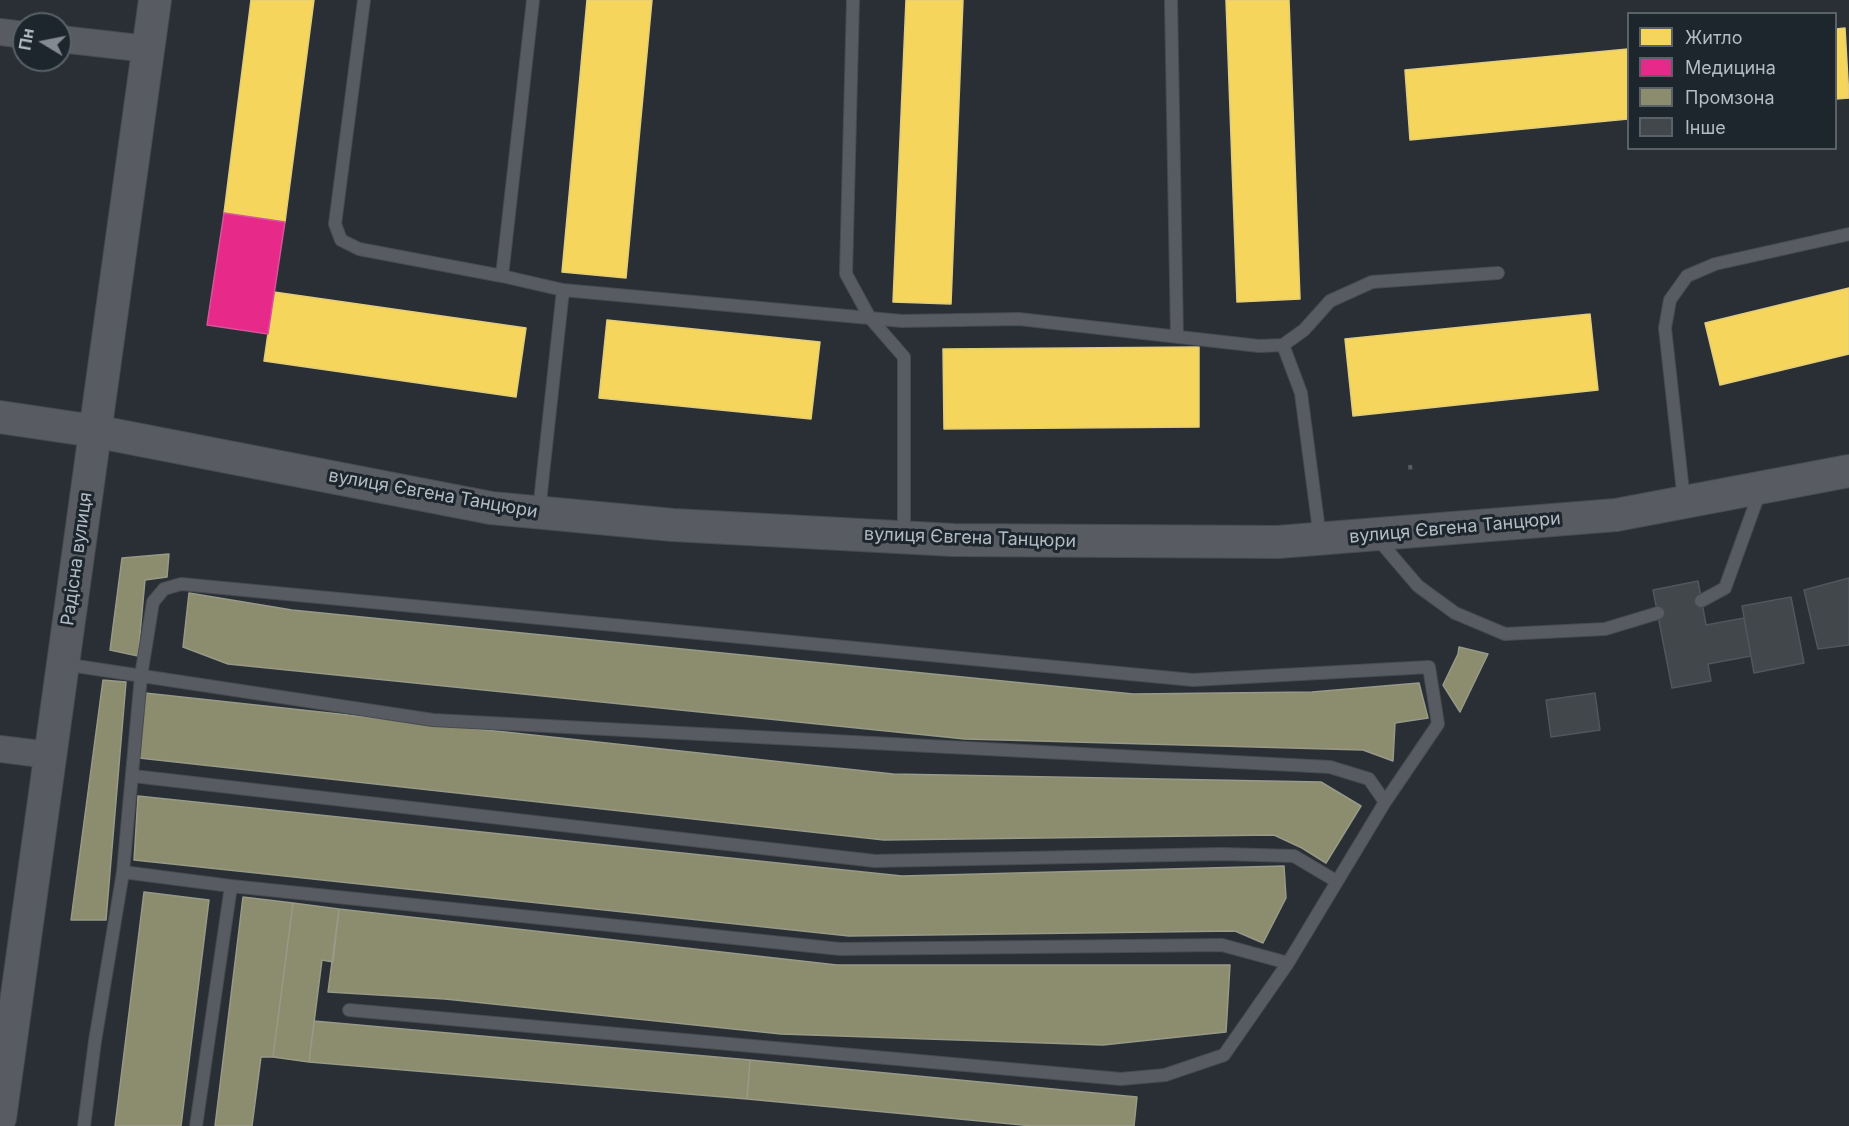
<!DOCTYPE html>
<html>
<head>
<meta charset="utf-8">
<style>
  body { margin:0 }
  #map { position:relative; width:1849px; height:1126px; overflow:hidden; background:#292f34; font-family:Inter,sans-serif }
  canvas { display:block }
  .legend { position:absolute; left:1627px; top:12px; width:210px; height:138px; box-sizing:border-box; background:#1d252d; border:2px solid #596169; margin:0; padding:8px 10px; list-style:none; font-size:18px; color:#b3bbc4 }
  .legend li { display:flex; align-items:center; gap:12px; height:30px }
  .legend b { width:30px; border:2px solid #596169 }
  .north { position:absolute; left:12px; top:12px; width:60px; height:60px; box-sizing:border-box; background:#1d252d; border:2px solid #596169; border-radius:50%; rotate:280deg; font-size:16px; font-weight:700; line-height:24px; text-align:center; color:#b3bbc4 }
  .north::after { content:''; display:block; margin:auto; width:21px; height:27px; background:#838a92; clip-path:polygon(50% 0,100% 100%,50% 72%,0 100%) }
</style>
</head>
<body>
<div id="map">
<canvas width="1849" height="1126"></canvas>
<ul class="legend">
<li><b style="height:16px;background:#f6d55c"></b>Житло</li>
<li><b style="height:16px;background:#e7298a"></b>Медицина</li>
<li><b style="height:16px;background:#8c8c6e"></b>Промзона</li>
<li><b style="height:16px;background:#42474c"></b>Інше</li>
</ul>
<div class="north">Пн</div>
</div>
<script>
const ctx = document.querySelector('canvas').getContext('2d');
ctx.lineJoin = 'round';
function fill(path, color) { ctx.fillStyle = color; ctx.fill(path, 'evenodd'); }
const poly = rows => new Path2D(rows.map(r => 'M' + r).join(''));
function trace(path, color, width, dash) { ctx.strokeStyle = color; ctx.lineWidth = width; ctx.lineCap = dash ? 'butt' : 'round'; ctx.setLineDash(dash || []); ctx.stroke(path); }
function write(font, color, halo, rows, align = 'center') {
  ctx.font = font + ' Inter,sans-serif'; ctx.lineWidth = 6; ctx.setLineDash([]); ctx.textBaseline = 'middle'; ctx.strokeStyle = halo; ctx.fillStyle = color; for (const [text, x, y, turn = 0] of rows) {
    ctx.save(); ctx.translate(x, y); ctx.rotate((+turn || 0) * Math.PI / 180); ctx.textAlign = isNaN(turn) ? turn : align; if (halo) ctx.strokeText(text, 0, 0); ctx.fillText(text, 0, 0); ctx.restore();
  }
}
const homes = poly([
  [251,0,314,0,285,222,224,213,251,0],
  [587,0,652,0,626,278,562,272,587,0],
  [906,0,963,0,951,304,893,302,906,0],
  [1226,0,1289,0,1300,299,1237,302,1226,0],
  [1845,28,1849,98,1836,99,1836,29,1845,28],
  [1628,49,1628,119,1410,140,1405,70,1628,49],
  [1849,288,1849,354,1720,385,1705,323,1849,288],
  [274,292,526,328,516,397,264,361,274,292],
  [1590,314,1598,390,1353,416,1345,339,1590,314],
  [607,320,820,342,811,419,599,398,607,320],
  [1199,347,1199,427,944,429,943,349,1199,347]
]);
const health = poly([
  [224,213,285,222,268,334,207,325,224,213]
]);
const industry = poly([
  [169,554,167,577,145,580,138,656,110,650,122,558,169,554],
  [189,593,292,610,1133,694,1312,692,1419,683,1428,718,1395,723,1393,761,1363,750,965,739,228,664,183,647,189,593],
  [1459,647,1488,654,1460,712,1443,685,1458,654,1459,647],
  [103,680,126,682,106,920,71,920,103,680],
  [145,693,893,774,1321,782,1361,806,1326,863,1302,848,1274,835,884,840,139,758,145,693],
  [138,796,902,876,1284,866,1286,898,1263,943,1235,931,849,936,134,860,138,796],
  [144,892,209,900,181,1126,115,1126,144,892],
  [243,897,293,903,273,1057,261,1057,252,1126,215,1126,243,897],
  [293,903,339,909,333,962,322,960,309,1062,273,1057,293,903],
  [339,909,837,965,1230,965,1226,1032,1103,1045,781,1034,445,999,328,992,339,909],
  [314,1021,750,1060,747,1099,309,1062,314,1021],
  [750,1060,1137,1097,1134,1126,1033,1126,747,1099,750,1060]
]);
const building = poly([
  [1849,578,1849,645,1818,649,1804,590,1849,578],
  [1698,581,1706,625,1744,618,1751,656,1708,664,1711,681,1672,688,1653,590,1698,581],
  [1791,597,1804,663,1754,673,1742,606,1791,597],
  [1595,693,1600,730,1551,737,1546,700,1595,693]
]);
const path = poly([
  [1410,465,1411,474]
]);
const service = poly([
  [364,0,335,224,341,240,359,249,502,276,563,290,902,321,1019,319,1259,346,1283,345,1304,330,1330,301,1372,282,1498,273],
  [853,0,846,274,870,318,904,357,904,536],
  [1171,0,1177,337],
  [502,276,533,0],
  [1283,345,1301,393,1320,538],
  [1684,501,1665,328,1670,300,1687,276,1715,264,1849,234],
  [539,511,563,290],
  [1376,537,1418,586,1455,613,1505,634,1605,629,1658,613],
  [1701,601,1725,588,1760,491],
  [63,664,433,720,1330,767,1369,779,1385,802,1288,963,1224,1055,1165,1075,1121,1079,349,1010],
  [133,776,875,861,1222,854,1294,856,1336,881],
  [123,872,231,886,840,949,1222,945,1288,963],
  [84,1126,95,1041,123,872,141,676,153,602,164,589,181,584,1193,680,1429,667,1438,724,1385,802],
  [196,1126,231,886]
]);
const minor = poly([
  [0,32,24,35],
  [60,39,148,49],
  [0,749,49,755]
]);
const tertiary = poly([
  [0,417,94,431,491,508,673,525,953,540,1278,542,1616,515,1849,471],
  [0,1118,155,0]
]);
const streetNames = [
  ["вулиця Євгена Танцюри",433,494,10],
  ["вулиця Євгена Танцюри",1455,528,-5],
  ["вулиця Євгена Танцюри",970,538,2],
  ["Радісна вулиця",77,559,-82]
];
fill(homes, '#f6d55c');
trace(homes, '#e2cd7b', 1.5);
fill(health, '#e7298a');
trace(health, '#d7559b', 1.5);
fill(industry, '#8c8c6e');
trace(industry, '#989a88', 1.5);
fill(building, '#42474c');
trace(building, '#50565b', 1.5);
trace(service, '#464b4f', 14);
trace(minor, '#464b4f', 28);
trace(tertiary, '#464b4f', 34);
trace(path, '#575c5f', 4, [4.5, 4.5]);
trace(service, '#585c62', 12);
trace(minor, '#585c62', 26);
trace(tertiary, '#585c62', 32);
write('18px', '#b3bbc4', '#1d252d', streetNames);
</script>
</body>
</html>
